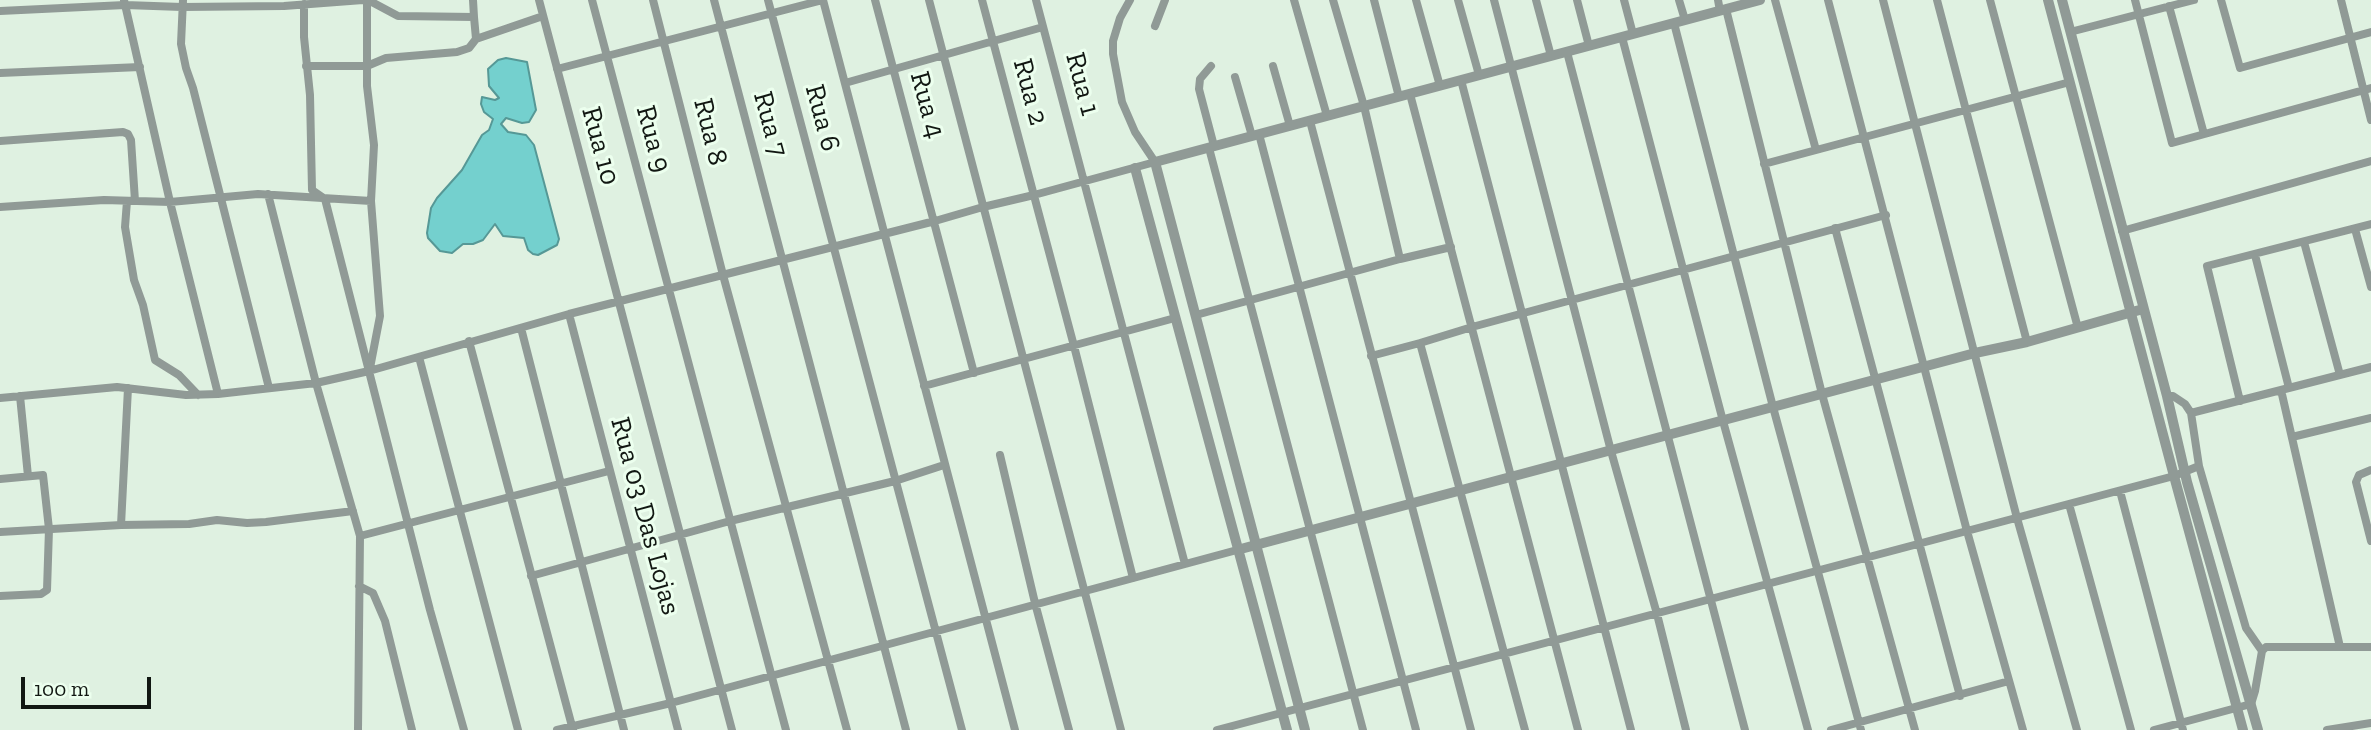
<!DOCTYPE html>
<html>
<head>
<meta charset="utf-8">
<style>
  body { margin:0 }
  #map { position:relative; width:2371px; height:730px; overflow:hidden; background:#dff1e1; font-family:"Zilla Slab",serif }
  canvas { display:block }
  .scale { position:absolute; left:21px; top:677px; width:130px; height:32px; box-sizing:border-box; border:4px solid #111712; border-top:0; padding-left:9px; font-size:21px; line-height:24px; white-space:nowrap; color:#111712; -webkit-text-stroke:5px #ecffee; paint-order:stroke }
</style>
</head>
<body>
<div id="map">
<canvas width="2371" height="730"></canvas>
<div class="scale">100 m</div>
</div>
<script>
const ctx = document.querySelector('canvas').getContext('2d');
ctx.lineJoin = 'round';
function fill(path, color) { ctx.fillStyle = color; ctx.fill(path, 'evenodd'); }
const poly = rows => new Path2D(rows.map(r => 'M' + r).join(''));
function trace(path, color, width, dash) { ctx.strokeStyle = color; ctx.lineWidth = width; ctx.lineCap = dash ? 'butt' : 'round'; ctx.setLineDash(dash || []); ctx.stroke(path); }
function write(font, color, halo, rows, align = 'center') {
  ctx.font = font + ' "Zilla Slab",serif'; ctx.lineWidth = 6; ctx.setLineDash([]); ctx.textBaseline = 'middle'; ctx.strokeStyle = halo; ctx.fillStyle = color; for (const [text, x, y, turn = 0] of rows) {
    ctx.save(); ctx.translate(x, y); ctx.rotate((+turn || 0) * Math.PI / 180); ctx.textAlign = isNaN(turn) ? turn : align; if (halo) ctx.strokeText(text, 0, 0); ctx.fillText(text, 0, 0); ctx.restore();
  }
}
const water = poly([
  [506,58,527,62,536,110,529,122,522,123,506,118,501,124,508,132,526,135,534,145,559,239,557,245,538,255,533,254,528,250,524,238,503,236,495,224,483,240,473,244,463,244,452,253,440,251,428,238,427,233,431,208,437,198,462,170,482,135,489,130,493,119,484,112,481,104,482,97,495,100,499,98,489,86,488,69,498,60,506,58]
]);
const minor = poly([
  [124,0,170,202,218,394],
  [183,0,181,44,186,68,193,88,269,388],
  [367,0,367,86,374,145,371,201,380,316,370,368],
  [368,0,398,16,474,17,476,39],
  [473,0,474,17],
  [539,0,732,730],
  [592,0,786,730],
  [653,0,723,275,847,730],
  [714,0,906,730],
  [768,0,962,730],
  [823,0,1015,730],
  [875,0,974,373],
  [929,0,1121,730],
  [982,0,1074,346,1133,578],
  [1036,0,1185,564],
  [1294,0,1327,116],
  [1374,0,1399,97],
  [1416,0,1440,86],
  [1458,0,1479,75],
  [1494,0,1611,451,1657,614,1686,730],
  [1536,0,1551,56],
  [1577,0,1589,46],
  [1624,0,1633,34],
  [1679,0,1685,20],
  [1718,0,1720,11],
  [1775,0,1816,150],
  [1828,0,1967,531,2023,730],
  [1883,0,2017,518,2077,730],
  [1937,0,2027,342],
  [1990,0,2078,328],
  [2135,0,2172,143,2371,88],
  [2221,0,2240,68,2371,32],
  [2341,0,2371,120],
  [304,4,304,37,310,95,312,190,325,199,430,610,464,730],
  [2169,6,2204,134],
  [1726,9,1822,394,1915,730],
  [0,11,125,5,182,7,284,6,363,0],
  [1674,23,1773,407,1861,730],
  [1155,26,1165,0],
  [2070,32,2194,0],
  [1622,37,1723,421,1808,730],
  [1567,52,1745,730],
  [306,66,367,66,386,58,457,52,469,48,476,39,543,16],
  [1211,66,1200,79,1199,89,1214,146],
  [1273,66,1290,126],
  [557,69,823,0],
  [0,73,140,67],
  [1235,77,1252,136],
  [1461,80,1631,730],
  [845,83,1043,27],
  [1410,94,1578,730],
  [1310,121,1471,730],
  [1259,134,1416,730],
  [0,141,123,132,128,134,131,140,135,201],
  [1209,148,1363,730],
  [1764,164,2070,82],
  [268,194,316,383,360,536,358,730],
  [127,201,125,227,134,280,143,305,155,360,179,375,198,395],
  [0,207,104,200,170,202,258,194,371,201],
  [1835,228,1960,696],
  [2355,229,2371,287],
  [2122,231,2371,161],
  [2304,242,2340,375],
  [2255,255,2289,388],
  [1400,259,1451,247],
  [569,314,678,730],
  [1196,315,1400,259,1364,106,1333,0],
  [521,328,624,730],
  [469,341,573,730],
  [1420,343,1472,327,1886,215],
  [1371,356,1420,343,1525,730],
  [419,357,518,730],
  [924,386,1175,318],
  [2281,390,2340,647],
  [20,396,28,476],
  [2167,396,2173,396,2185,404,2191,413],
  [0,398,117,387,186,395,218,394,316,383,369,371,569,314,935,221,983,207,1034,195,1155,162,1135,132,1122,102,1113,54,1113,41,1120,18,1130,0],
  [2240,401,2207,266,2371,224],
  [2292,437,2371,418],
  [1000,455,1035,603,1069,730],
  [2199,466,2246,628,2262,651],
  [2371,470,2359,475,2356,482,2371,541],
  [0,479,43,475,49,529,47,590,41,594,0,596],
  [2120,491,2183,730],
  [2069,504,2131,730],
  [121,525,128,388],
  [0,532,121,525,189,524,217,520,247,523,266,522,353,511],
  [360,536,609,471],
  [531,576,730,521,895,481,944,465],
  [359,586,373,593,385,621,412,730],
  [557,730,671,703,1237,550],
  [1217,730,2174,476,2199,466,2191,413,2371,367],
  [1831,730,2009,681],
  [2154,730,2251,704,2255,691,2262,651,2266,647,2371,647],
  [2327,730,2371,723]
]);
const tertiary = poly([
  [2048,0,2174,476,2243,730],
  [2062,0,2167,396,2187,482,2258,730],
  [1135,168,1287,730],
  [1237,550,1975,353,2027,342,2143,309],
  [1305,730,1155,162,1760,0]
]);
const streetNames = [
  ["Rua 1",1082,84,75],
  ["Rua 2",1030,92,75],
  ["Rua 4",927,105,75],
  ["Rua 6",822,118,75],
  ["Rua 7",770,124,75],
  ["Rua 8",710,132,76],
  ["Rua 9",653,139,75],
  ["Rua 10",600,146,75],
  ["Rua 03 Das Lojas",645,516,75]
];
fill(water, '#74d0ce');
trace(water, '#569896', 2);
trace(minor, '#909a96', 8);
trace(tertiary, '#909a96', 10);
write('28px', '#111712', '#ecffee', streetNames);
</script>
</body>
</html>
